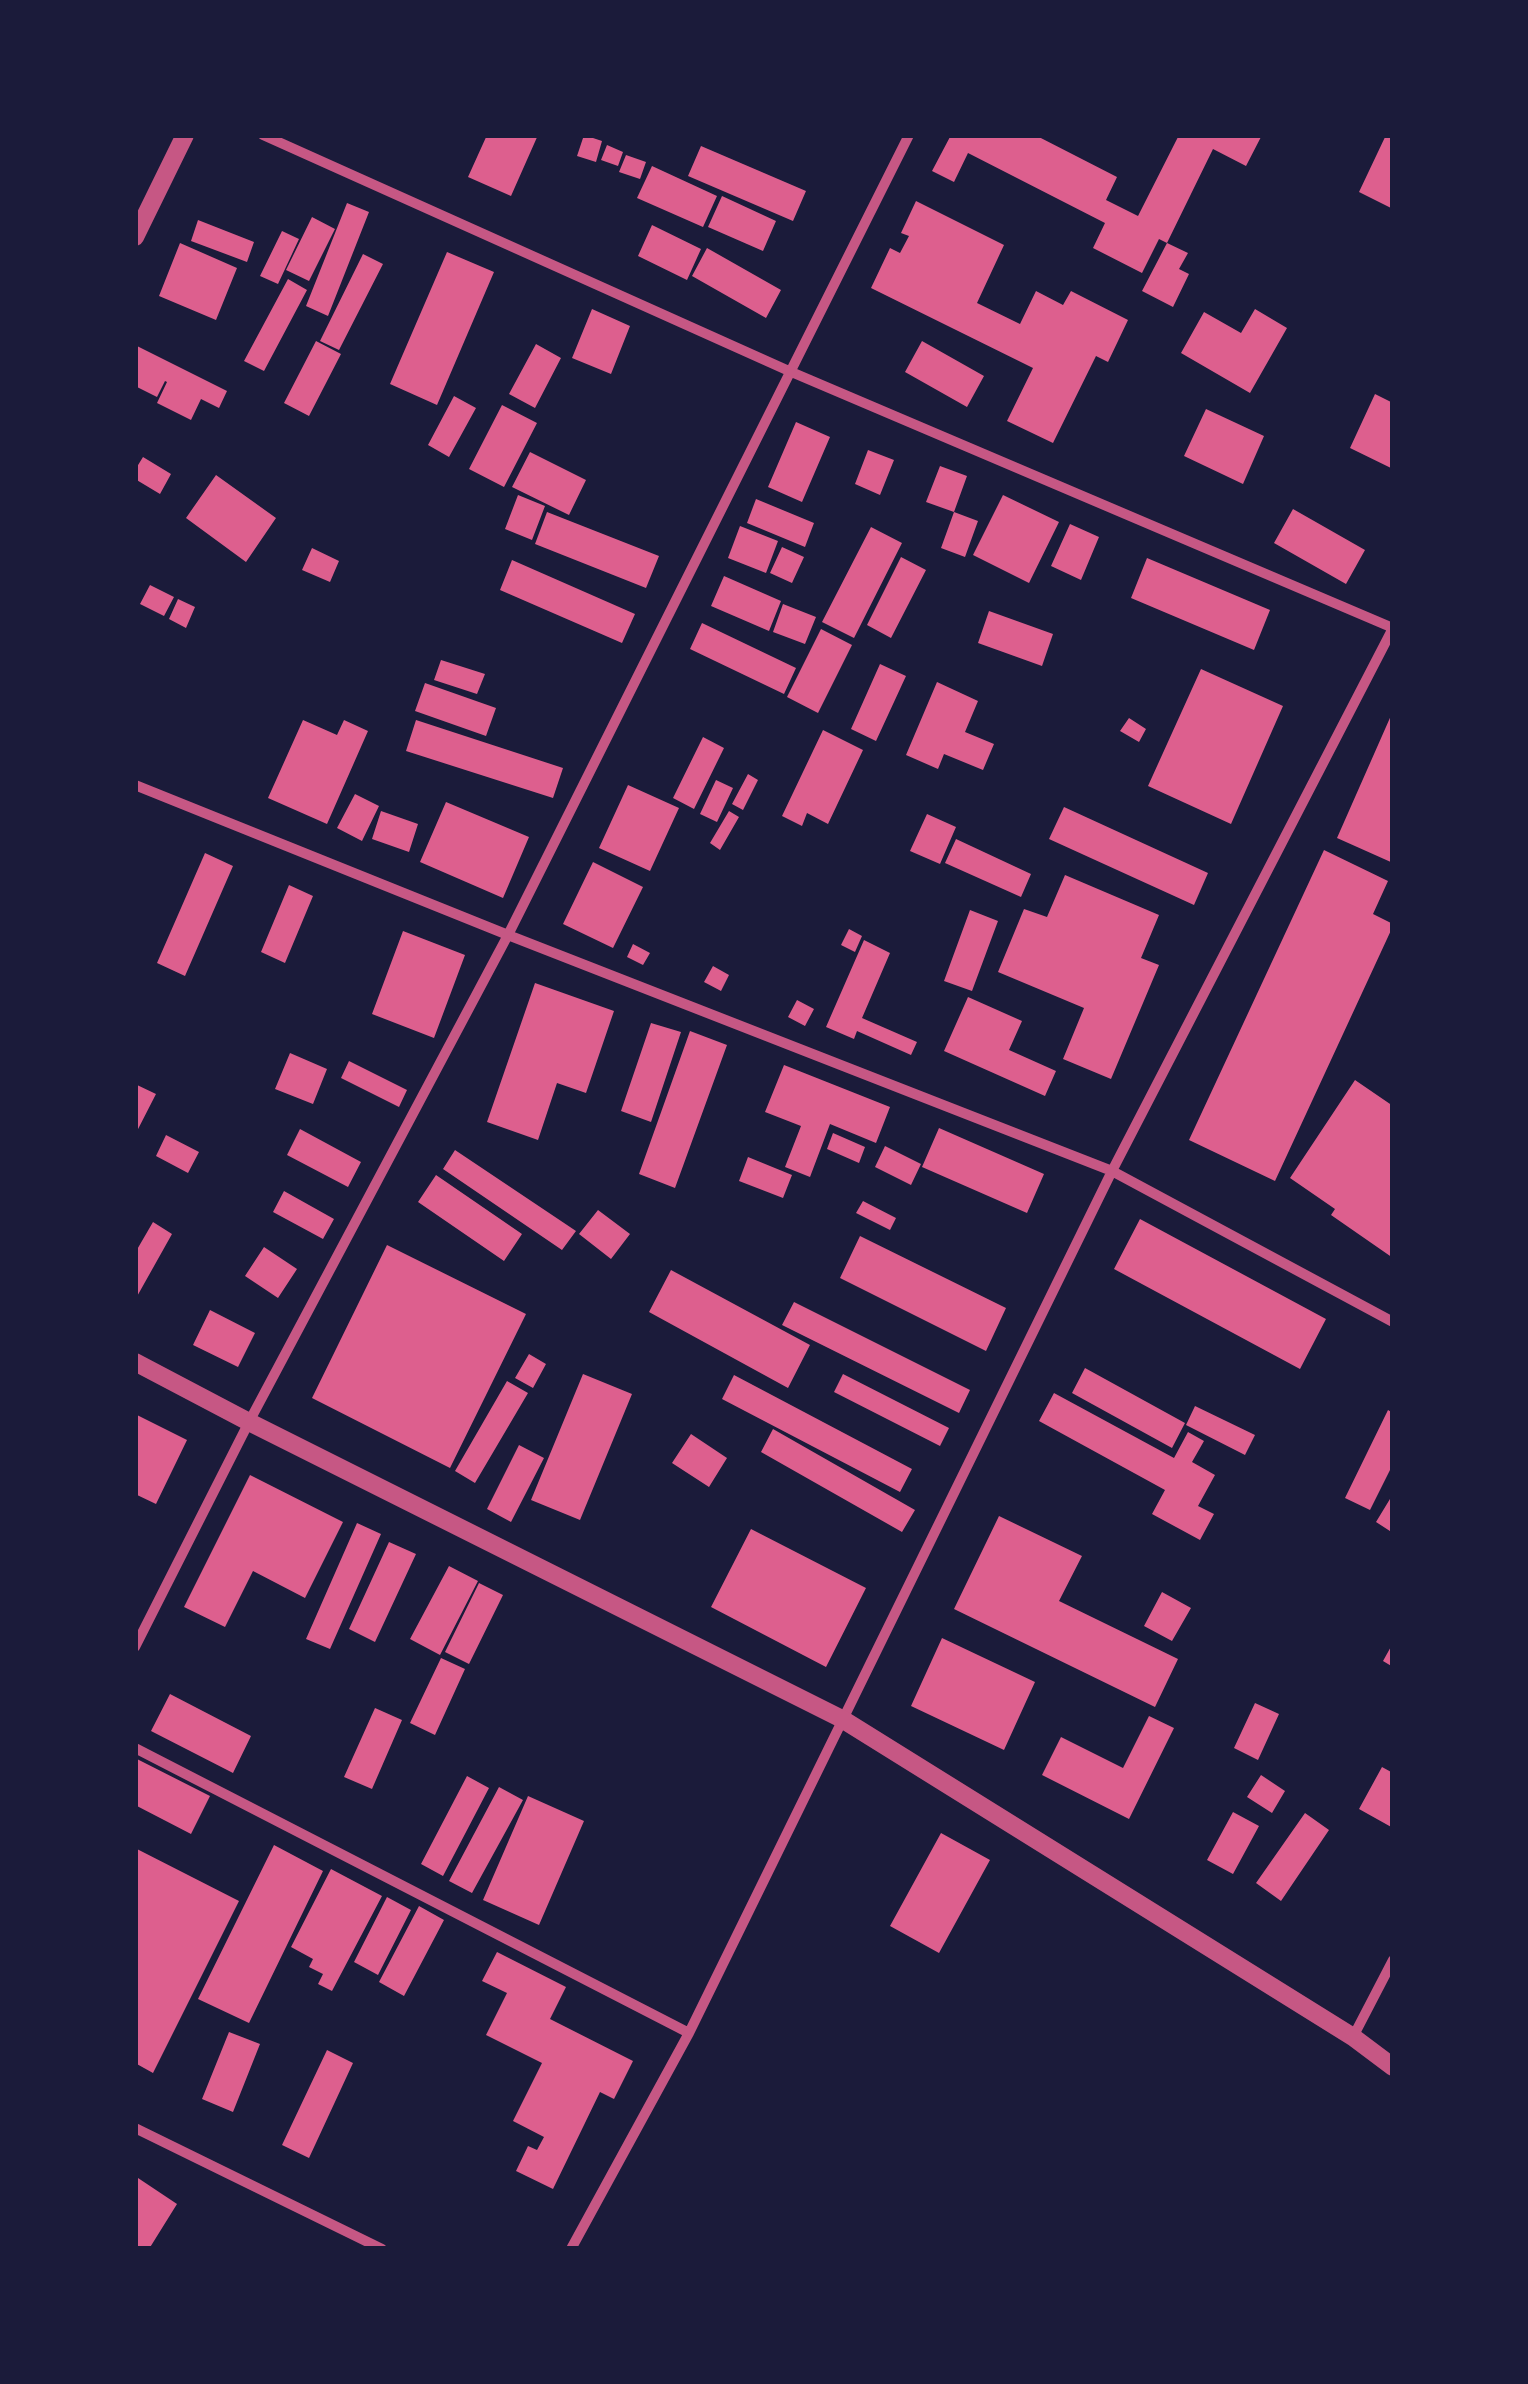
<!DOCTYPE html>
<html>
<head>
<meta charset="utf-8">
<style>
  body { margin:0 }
  #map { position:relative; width:1528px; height:2384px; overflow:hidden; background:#1b1b3a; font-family:"Noto Serif",serif }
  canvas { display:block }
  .frame { position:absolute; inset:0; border:138px solid #1b1b3a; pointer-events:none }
</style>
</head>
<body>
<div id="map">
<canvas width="1528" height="2384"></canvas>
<div class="frame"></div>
</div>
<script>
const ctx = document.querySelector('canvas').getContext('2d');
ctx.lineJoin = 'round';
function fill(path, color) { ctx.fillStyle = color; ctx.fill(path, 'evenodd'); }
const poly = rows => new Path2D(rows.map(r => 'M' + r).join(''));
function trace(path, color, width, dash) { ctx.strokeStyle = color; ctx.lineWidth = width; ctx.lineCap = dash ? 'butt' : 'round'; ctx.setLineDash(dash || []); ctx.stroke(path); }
const building = poly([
  [487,135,538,135,511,196,468,177],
  [584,135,602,141,596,162,577,156],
  [951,135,1035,135,1117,177,1106,200,1138,216,1179,135,1262,135,1246,166,1213,149,1167,243,1159,239,1142,273,1093,248,1105,223,968,153,954,182,932,171],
  [1386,135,1393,135,1393,209,1359,192],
  [607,145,623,152,618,166,601,160],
  [701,146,806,191,793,221,688,176],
  [626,155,646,162,640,179,619,172],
  [652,166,717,196,703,227,637,198],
  [722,196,776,221,763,251,708,227],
  [916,201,1004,245,977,303,1020,324,1036,291,1063,305,1071,291,1128,320,1108,362,1096,356,1053,443,1007,421,1033,368,871,288,890,248,900,253,909,236,901,233],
  [347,203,369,212,328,316,306,306],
  [312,217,335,229,309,281,286,270],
  [198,220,254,242,247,262,191,241],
  [652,225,701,249,687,280,638,256],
  [282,231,299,239,278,284,260,276],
  [180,243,237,268,216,320,159,296],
  [1167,243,1188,253,1179,269,1189,274,1173,307,1142,291],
  [707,248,781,290,766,318,692,276],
  [447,252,494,272,437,405,390,384],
  [363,254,383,264,339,350,320,341],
  [288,279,307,290,264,371,244,361],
  [592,309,630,326,611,374,572,358],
  [1255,309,1287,328,1250,393,1181,353,1204,312,1241,333],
  [316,341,341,354,309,416,284,403],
  [922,341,984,376,967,407,905,372],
  [536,344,561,358,535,408,509,394],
  [135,345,227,391,219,408,201,399,191,420,157,403,167,382,165,381,157,397,135,386],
  [1375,394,1393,403,1393,469,1350,448],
  [454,396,476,408,449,457,428,445],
  [502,405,537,423,504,487,469,469],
  [1206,409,1264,436,1243,484,1184,456],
  [796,422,830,437,802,502,768,487],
  [868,450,894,460,880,495,855,484],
  [530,452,586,480,569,515,512,487],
  [143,457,171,474,160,494,135,479,135,470],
  [940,466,967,476,954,512,926,502],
  [216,475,276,518,246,562,186,518],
  [518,495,545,506,532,540,505,529],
  [1003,495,1059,522,1029,583,973,555],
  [756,499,814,523,805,547,747,523],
  [1293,509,1365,550,1346,584,1274,543],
  [547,512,659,556,646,588,535,544],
  [954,512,978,521,965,557,941,548],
  [1070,524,1099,537,1081,580,1051,566],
  [740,526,778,541,766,573,728,558],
  [871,527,902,543,854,638,822,622],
  [782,547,804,557,792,583,770,573],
  [312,548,339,561,330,582,302,570],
  [901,557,926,570,891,638,867,625],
  [1147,558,1270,610,1254,650,1131,598],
  [512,560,635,614,622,643,500,590],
  [724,576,781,601,769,631,711,606],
  [150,585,174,597,164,616,140,604],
  [178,599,195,607,186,628,169,619],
  [783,604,816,617,805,644,773,632],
  [989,611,1053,634,1042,666,978,643],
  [702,623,796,668,784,694,690,649],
  [821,629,852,645,818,713,787,697],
  [441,660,485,674,477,694,434,680],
  [880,664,906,676,876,741,851,729],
  [1201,669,1283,706,1231,824,1148,786],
  [937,682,978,701,965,732,994,744,983,770,944,754,938,769,906,755],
  [425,683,496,708,486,736,415,711],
  [1393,711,1393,863,1337,838],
  [1129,718,1146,729,1139,742,1120,731],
  [303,720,337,735,344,720,368,731,327,824,268,798],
  [416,720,563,768,553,798,406,751],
  [823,730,863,750,828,824,807,813,802,826,782,816],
  [703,737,724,748,694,809,673,798],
  [748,774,758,780,743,810,732,804],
  [716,780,733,788,717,822,700,814],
  [628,785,679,808,650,871,599,848],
  [355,794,379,806,362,841,337,828],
  [446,802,529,837,503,898,420,862],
  [1064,807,1208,873,1194,905,1049,839],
  [381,811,418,824,409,852,372,839],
  [729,811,739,817,720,850,710,843],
  [927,814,956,827,940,864,910,851],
  [956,839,1031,874,1021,897,945,863],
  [1324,850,1388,881,1373,914,1393,924,1393,926,1275,1181,1189,1140],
  [205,853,233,866,185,976,157,963],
  [593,862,643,887,613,948,563,924],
  [1065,875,1159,915,1141,958,1159,965,1111,1079,1063,1059,1084,1008,998,972,1024,909,1047,917],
  [289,885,313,896,285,963,261,952],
  [970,910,998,921,972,991,944,981],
  [849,929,862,936,855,952,841,945],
  [403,931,465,955,434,1038,372,1014],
  [864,940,890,953,862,1018,917,1042,911,1055,857,1031,854,1039,826,1027],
  [633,944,650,953,643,965,627,957],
  [713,966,729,975,721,991,704,982],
  [535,983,614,1011,586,1093,557,1083,538,1140,487,1122],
  [968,997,1022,1021,1009,1050,1056,1071,1045,1096,944,1051],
  [797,1000,814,1009,805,1026,788,1017],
  [651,1023,681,1032,651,1122,621,1111],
  [690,1031,727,1045,675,1188,639,1174],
  [290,1053,327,1069,313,1104,275,1089],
  [349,1061,407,1090,399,1107,341,1078],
  [784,1065,890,1107,876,1143,830,1124,810,1177,785,1167,801,1126,765,1112],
  [1355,1080,1393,1106,1393,1258,1331,1215,1335,1209,1290,1178],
  [135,1084,156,1094,135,1135],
  [939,1128,1044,1174,1027,1213,922,1167],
  [300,1129,361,1162,348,1187,287,1155],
  [833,1133,865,1147,859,1163,827,1149],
  [166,1135,199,1152,188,1173,156,1156],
  [885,1146,921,1164,911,1185,875,1167],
  [455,1150,576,1231,562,1250,443,1169],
  [748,1157,792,1175,783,1198,739,1181],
  [436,1175,522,1234,504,1261,418,1202],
  [284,1191,334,1219,323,1239,273,1212],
  [863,1201,896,1218,890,1230,856,1213],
  [598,1210,630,1234,611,1259,579,1234],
  [1140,1219,1326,1319,1300,1369,1114,1269],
  [153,1222,172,1234,135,1300,135,1253],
  [860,1236,1006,1308,986,1351,840,1278],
  [387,1245,526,1314,450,1468,312,1398],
  [264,1247,297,1269,278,1298,245,1276],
  [671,1270,810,1345,788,1388,649,1312],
  [794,1302,970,1390,959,1413,782,1325],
  [210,1310,255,1333,238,1367,193,1345],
  [529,1354,546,1364,533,1388,515,1378],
  [1085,1368,1185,1423,1172,1448,1072,1393],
  [583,1374,632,1394,580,1520,531,1500],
  [843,1374,949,1428,940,1446,834,1392],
  [734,1375,912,1469,900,1492,722,1399],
  [507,1381,528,1393,475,1483,455,1471],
  [1054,1393,1174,1458,1188,1432,1204,1441,1192,1462,1215,1475,1198,1506,1214,1514,1200,1540,1152,1514,1165,1490,1039,1421],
  [1195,1406,1255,1435,1245,1455,1186,1425],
  [1388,1410,1393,1413,1393,1464,1370,1510,1345,1498],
  [135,1414,187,1440,156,1504,135,1494],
  [773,1429,915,1510,902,1532,761,1452],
  [691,1434,727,1458,709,1487,672,1463],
  [519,1445,544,1458,511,1522,487,1509],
  [250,1475,343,1522,305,1598,253,1571,225,1627,184,1607],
  [1393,1494,1393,1533,1376,1522],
  [999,1516,1082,1556,1059,1601,1178,1659,1155,1707,954,1609],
  [357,1523,381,1534,330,1649,306,1639],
  [751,1529,866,1588,826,1667,711,1607],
  [389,1542,416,1554,375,1642,349,1629],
  [449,1566,478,1581,440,1655,410,1639],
  [479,1583,503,1595,469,1664,445,1652],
  [1162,1592,1191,1608,1172,1641,1144,1626],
  [942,1638,1035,1682,1004,1750,911,1706],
  [1393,1643,1393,1667,1383,1661],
  [441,1658,465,1669,435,1735,410,1723],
  [170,1694,251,1736,233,1773,151,1731],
  [1255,1703,1279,1714,1258,1760,1234,1748],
  [375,1708,402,1720,372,1789,344,1777],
  [1149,1716,1174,1728,1129,1819,1042,1775,1061,1737,1123,1768],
  [135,1758,210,1796,191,1834,135,1805],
  [1382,1767,1393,1773,1393,1828,1359,1809],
  [1261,1775,1285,1791,1272,1813,1247,1797],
  [467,1776,489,1788,443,1876,421,1864],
  [499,1787,523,1800,472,1893,449,1881],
  [528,1796,584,1821,539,1925,483,1900],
  [1233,1812,1259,1826,1233,1874,1207,1860],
  [1305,1813,1329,1830,1281,1901,1256,1883],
  [941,1833,990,1860,939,1953,890,1926],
  [274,1845,323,1871,249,2023,198,1999],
  [135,1848,239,1901,153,2073,135,2063],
  [331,1869,382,1896,332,1991,318,1984,323,1974,309,1967,313,1959,291,1947],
  [387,1897,411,1910,378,1975,354,1962],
  [419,1906,444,1920,404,1996,379,1982],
  [497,1952,566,1987,550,2019,633,2061,614,2099,600,2092,553,2189,516,2171,528,2146,537,2150,544,2137,513,2121,542,2063,486,2035,507,1993,482,1981],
  [229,2032,260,2044,233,2112,202,2099],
  [327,2050,353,2063,309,2158,282,2145],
  [135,2176,177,2204,149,2249,135,2249]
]);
const minor = poly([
  [263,135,789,371,1393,628,1112,1171,689,2033,571,2249],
  [135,785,508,935,1112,1171,1393,1322],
  [135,1647,249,1422,508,935,909,135],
  [135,1748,689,2033],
  [1353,2037,1393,1960],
  [135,2128,382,2249]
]);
const tertiary = poly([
  [135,237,185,135],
  [135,1362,249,1422,842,1719,1353,2037,1393,2067]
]);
fill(building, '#dd5f8e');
trace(minor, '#c65784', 10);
trace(tertiary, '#c65784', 18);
</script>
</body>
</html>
